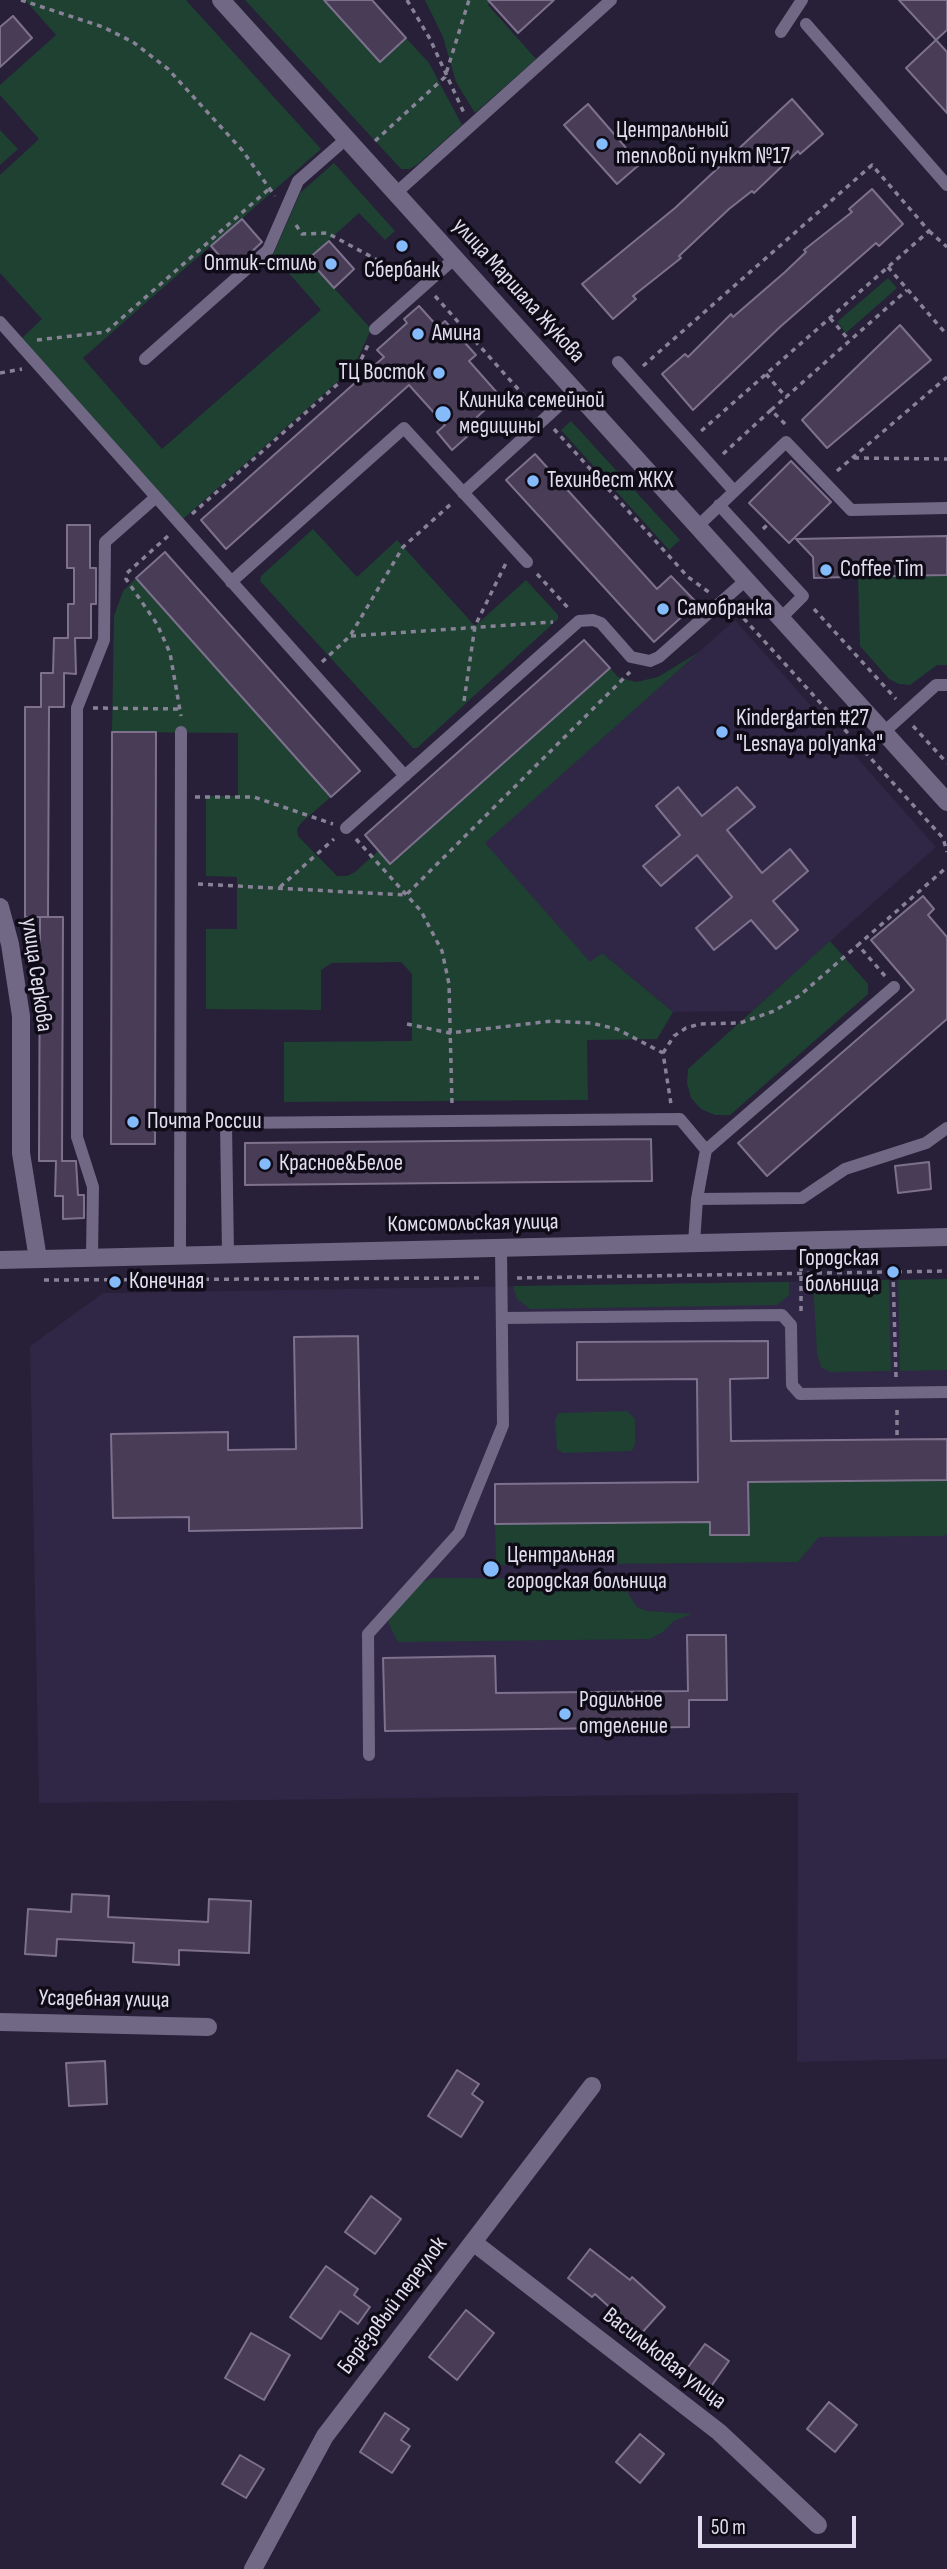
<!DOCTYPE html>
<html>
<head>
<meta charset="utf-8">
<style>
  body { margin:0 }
  #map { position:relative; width:947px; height:2569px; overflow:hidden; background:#272038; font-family:"Sofia Sans Condensed",sans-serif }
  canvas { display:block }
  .scale { position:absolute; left:698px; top:2516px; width:158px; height:32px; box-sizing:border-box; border:4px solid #e2deef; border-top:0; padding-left:9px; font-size:21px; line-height:24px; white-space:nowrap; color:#e2deef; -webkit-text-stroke:5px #0f0c17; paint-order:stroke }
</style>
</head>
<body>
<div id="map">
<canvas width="947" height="2569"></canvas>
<div class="scale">50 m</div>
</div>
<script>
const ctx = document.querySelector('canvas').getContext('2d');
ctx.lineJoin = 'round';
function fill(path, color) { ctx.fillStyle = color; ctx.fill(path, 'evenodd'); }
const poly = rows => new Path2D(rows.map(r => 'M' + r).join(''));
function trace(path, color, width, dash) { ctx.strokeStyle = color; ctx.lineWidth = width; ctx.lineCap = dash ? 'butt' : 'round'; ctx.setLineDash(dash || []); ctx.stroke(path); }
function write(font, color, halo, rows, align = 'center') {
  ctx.font = font + ' "Sofia Sans Condensed",sans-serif'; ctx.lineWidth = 7; ctx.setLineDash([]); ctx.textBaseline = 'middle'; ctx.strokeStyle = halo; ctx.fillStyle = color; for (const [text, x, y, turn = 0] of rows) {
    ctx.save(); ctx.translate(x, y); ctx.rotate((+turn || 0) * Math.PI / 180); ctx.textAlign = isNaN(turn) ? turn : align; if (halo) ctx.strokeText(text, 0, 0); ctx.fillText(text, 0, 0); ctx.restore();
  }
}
const built = poly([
  [735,620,936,847,752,1011,673,1012,602,953,590,963,484,843],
  [947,1279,947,2059,797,2062,798,1793,39,1803,30,1346,103,1293]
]);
const green = poly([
  [25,0,186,0,321,149,83,358,162,449,321,310,273,255,300,193,334,163,395,231,385,240,359,213,308,259,371,329,354,367,183,519,22,338,42,319,0,273,0,175,39,139,0,95,0,85,56,35],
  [245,0,324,0,380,62,406,38,429,63,462,125,418,164,410,169,401,169],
  [425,0,492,0,488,5,536,59,475,113,456,82,443,37],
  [0,130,18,149,0,165],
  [888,278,897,288,846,333,837,322],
  [571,421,680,540,669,550,561,430],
  [313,529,357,577,397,540,475,626,526,580,558,615,558,619,417,748,413,748,260,581,261,576],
  [947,576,947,665,937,665,910,685,899,684,889,679,860,646,858,577],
  [136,578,331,797,302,822,297,829,298,836,337,876,347,876,355,872,378,851,391,864,610,668,618,677,636,682,658,677,699,652,485,843,590,962,602,953,673,1012,657,1039,587,1040,588,1100,284,1102,284,1042,412,1041,412,974,401,962,332,963,321,970,321,1010,206,1009,206,929,237,929,237,877,206,876,206,796,238,796,238,733,112,732,114,616,123,591],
  [830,941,868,984,868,994,730,1115,715,1115,701,1109,691,1098,687,1083,688,1069],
  [947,1279,947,1370,900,1371,898,1280],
  [889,1280,891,1371,830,1372,821,1367,817,1354,813,1281],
  [789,1282,789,1295,777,1305,530,1309,517,1299,513,1286],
  [627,1411,635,1419,635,1444,632,1451,563,1453,557,1449,555,1420,559,1413],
  [947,1480,947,1534,944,1536,819,1537,798,1562,496,1565,495,1524,710,1522,711,1535,748,1535,748,1496,741,1482],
  [432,1578,619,1579,637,1607,647,1611,692,1614,674,1621,663,1632,650,1639,398,1642,388,1622,395,1610,420,1583]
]);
const building = poly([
  [324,0,372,0,406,38,380,62,324,0],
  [488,0,554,0,518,33,488,0],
  [899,0,947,0,947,30,936,40,899,0],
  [13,16,32,38,0,67,0,27,13,16],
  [936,40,947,52,947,113,906,68,936,40],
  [792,99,823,134,800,154,798,151,754,193,752,191,729,209,679,256,681,258,633,296,636,299,613,319,582,284,675,208,792,99],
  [588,104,640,164,617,184,564,125,588,104],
  [872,189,903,224,879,246,876,243,780,327,693,410,662,374,685,354,688,357,731,314,733,317,785,272,806,252,804,250,852,212,849,209,872,189],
  [242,219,262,242,232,270,211,246,242,219],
  [329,241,354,269,334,288,308,259,329,241],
  [419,306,438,327,445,321,476,355,469,361,500,396,465,428,470,434,452,450,437,432,445,425,409,385,226,549,201,520,384,357,377,350,407,323,404,319,419,306],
  [900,325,931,360,827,448,802,420,900,325],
  [535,454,657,589,671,576,697,603,654,642,506,480,535,454],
  [791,461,831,502,789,543,749,503,791,461],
  [67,525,90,525,90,568,96,568,96,604,91,604,91,638,75,638,76,674,64,673,64,707,49,707,48,917,25,917,25,707,41,707,41,673,53,673,54,638,68,638,68,604,74,604,74,568,67,568,67,525],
  [947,536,947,575,846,577,814,578,813,557,796,539,947,536],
  [165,552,360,771,331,797,136,578,165,552],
  [584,640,610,668,390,864,365,835,584,640],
  [112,732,156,732,155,1144,111,1144,112,732],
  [678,787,702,816,737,787,755,807,727,830,762,873,790,849,808,871,773,901,798,930,776,949,751,920,714,950,696,928,732,897,697,855,661,886,643,866,680,835,656,806,678,787],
  [923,896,934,909,928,915,947,937,947,1019,767,1176,738,1143,914,990,871,940,923,896],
  [40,917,63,917,62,1161,76,1161,78,1195,84,1195,84,1218,63,1219,63,1196,55,1196,56,1161,39,1161,40,917],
  [651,1139,652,1181,245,1185,245,1143,651,1139],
  [929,1162,931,1189,898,1193,895,1166,929,1162],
  [358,1336,362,1528,189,1531,189,1517,113,1518,111,1434,228,1432,228,1450,296,1449,294,1337,358,1336],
  [768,1341,768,1378,730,1379,731,1441,947,1439,947,1480,748,1482,749,1535,710,1535,710,1522,495,1524,495,1484,698,1482,697,1379,577,1380,577,1342,768,1341],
  [687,1635,726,1635,727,1700,689,1700,689,1727,385,1731,383,1658,495,1656,496,1693,688,1691,687,1635],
  [72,1894,109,1896,108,1917,208,1922,209,1899,251,1901,249,1953,179,1950,179,1965,133,1962,134,1943,57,1939,56,1956,25,1954,28,1909,71,1912,72,1894],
  [105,2061,107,2104,69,2106,66,2063,105,2061],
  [457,2070,479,2084,472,2094,483,2102,461,2137,428,2116,457,2070],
  [371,2196,401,2219,375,2254,345,2232,371,2196],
  [590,2249,630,2280,632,2277,665,2307,640,2335,595,2294,592,2297,568,2278,590,2249],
  [326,2266,358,2289,354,2295,370,2307,358,2324,340,2311,321,2339,290,2317,326,2266],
  [466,2310,494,2333,457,2380,429,2357,466,2310],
  [251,2333,290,2355,264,2400,225,2378,251,2333],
  [705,2344,729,2361,710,2388,686,2370,705,2344],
  [829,2402,857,2425,835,2452,807,2429,829,2402],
  [385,2413,409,2429,401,2440,410,2446,392,2473,360,2452,385,2413],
  [640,2434,664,2454,640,2483,616,2462,640,2434],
  [240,2455,264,2469,246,2498,222,2484,240,2455]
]);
const path = poly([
  [21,0,103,27,133,42,168,69,242,150,275,196],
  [407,0,430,39,464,113],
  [375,141,445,77,469,0],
  [296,225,302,234,327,233,409,277],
  [929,231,947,247],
  [888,267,947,335],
  [435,296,535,408],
  [830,318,849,340],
  [37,340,106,332,270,188],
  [643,366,872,165,929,231,700,432],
  [0,373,22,369],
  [766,374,786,397,907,290],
  [771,410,786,397],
  [554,429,688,577,710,593],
  [723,454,771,410,787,426],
  [854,458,947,459],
  [837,471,947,377],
  [192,514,358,366,369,343],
  [763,529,769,523],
  [168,536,127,573,126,579,157,624,170,653,181,716],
  [537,574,570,610],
  [814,609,896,699],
  [737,611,943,838,947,852],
  [351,636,553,622],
  [322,662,350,636,403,547,451,504],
  [464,701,475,626,506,563],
  [93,708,181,709],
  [913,726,947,763],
  [195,797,254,797,333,824],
  [356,839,421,911,442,951,449,984,452,1105],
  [198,884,406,895,630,672],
  [280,887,334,839],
  [885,976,858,945,947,867],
  [407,1024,450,1033,552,1021,591,1023,617,1029,663,1053,671,1104],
  [663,1053,674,1036,686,1028,700,1024,740,1023,774,1011,799,996,858,945],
  [893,1272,896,1377],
  [517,1278,947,1271],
  [44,1280,484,1278],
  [801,1311,801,1260],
  [897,1410,897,1439]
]);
const service = poly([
  [806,24,947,185],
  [781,32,802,0],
  [396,193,611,0],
  [0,322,405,776],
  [375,329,455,258],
  [145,359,268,250,298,181,346,139],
  [618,362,734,491],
  [463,493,575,391],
  [719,505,803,596,781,618],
  [698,526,786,442,851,510,947,508],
  [231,582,404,428,527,562],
  [884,732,936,685,947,685],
  [346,828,579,621,593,620,601,623,631,657,650,661,659,657,746,580],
  [697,1199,802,1198,845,1169,926,1143,947,1128],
  [694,1243,697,1199,706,1150,894,987],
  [228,1254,226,1123,680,1119,706,1150],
  [180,1255,181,732],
  [92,1257,93,1187,77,1137,77,708,104,640,105,542,156,497],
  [502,1318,782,1315,791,1325,792,1385,800,1394,947,1392],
  [369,1755,368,1634,459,1533,503,1425,501,1248]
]);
const minor = poly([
  [221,0,947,802],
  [0,907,10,944,21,1016,21,1153,38,1259],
  [0,2022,208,2027],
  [473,2242,719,2432,818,2525],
  [253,2569,325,2436,592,2086]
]);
const tertiary = poly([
  [0,1260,947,1237]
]);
const markers = [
  [602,144,7,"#85bbfb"],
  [402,246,7,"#85bbfb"],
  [331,264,7,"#85bbfb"],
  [418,334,7,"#85bbfb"],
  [439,373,7,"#85bbfb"],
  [443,414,9,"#85bbfb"],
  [533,481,7,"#85bbfb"],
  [826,570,7,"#85bbfb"],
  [663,609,7,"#85bbfb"],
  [722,732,7,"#85bbfb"],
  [133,1122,7,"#85bbfb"],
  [265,1164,7,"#85bbfb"],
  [893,1272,7,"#85bbfb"],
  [115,1282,7,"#85bbfb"],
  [491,1569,9,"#85bbfb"],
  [565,1714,7,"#85bbfb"]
];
const poiNames = [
  ["Центральный",616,131],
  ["тепловой пункт №17",616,157],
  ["Оптик-стиль",317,264,"right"],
  ["Сбербанк",402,271,"center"],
  ["Амина",432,334],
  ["ТЦ Восток",425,373,"right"],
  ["Клиника семейной",459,401],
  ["медицины",459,427],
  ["Техинвест ЖКХ",547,481],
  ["Coffee Tim",840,570],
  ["Самобранка",677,609],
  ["Kindergarten #27",736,719],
  ["\"Lesnaya polyanka\"",736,745],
  ["Почта России",147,1122],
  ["Красное&Белое",279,1164],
  ["Городская",879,1259,"right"],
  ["больница",879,1285,"right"],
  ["Конечная",129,1282],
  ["Центральная",507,1556],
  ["городская больница",507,1582],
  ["Родильное",579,1701],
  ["отделение",579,1727]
];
const streetNames = [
  ["улица Маршала Жукова",518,291,48],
  ["улица Серкова",36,975,82],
  ["Комсомольская улица",473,1224,-1],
  ["Усадебная улица",104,2000,1],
  ["Берёзовый переулок",393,2306,-53],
  ["Васильковая улица",664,2359,38]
];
fill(built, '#302645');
fill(green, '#1e4132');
fill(building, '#483c56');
trace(building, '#7e718e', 2);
trace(path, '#888297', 3.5, [5, 5]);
trace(service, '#706885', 12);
trace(minor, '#706885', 18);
trace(tertiary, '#706885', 18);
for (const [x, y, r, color] of markers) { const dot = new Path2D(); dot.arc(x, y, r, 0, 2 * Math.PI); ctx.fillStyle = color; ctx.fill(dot); trace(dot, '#0f0c17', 2.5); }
write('23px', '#e2deef', '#0f0c17', poiNames, 'left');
write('23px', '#e2deef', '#0f0c17', streetNames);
</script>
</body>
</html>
